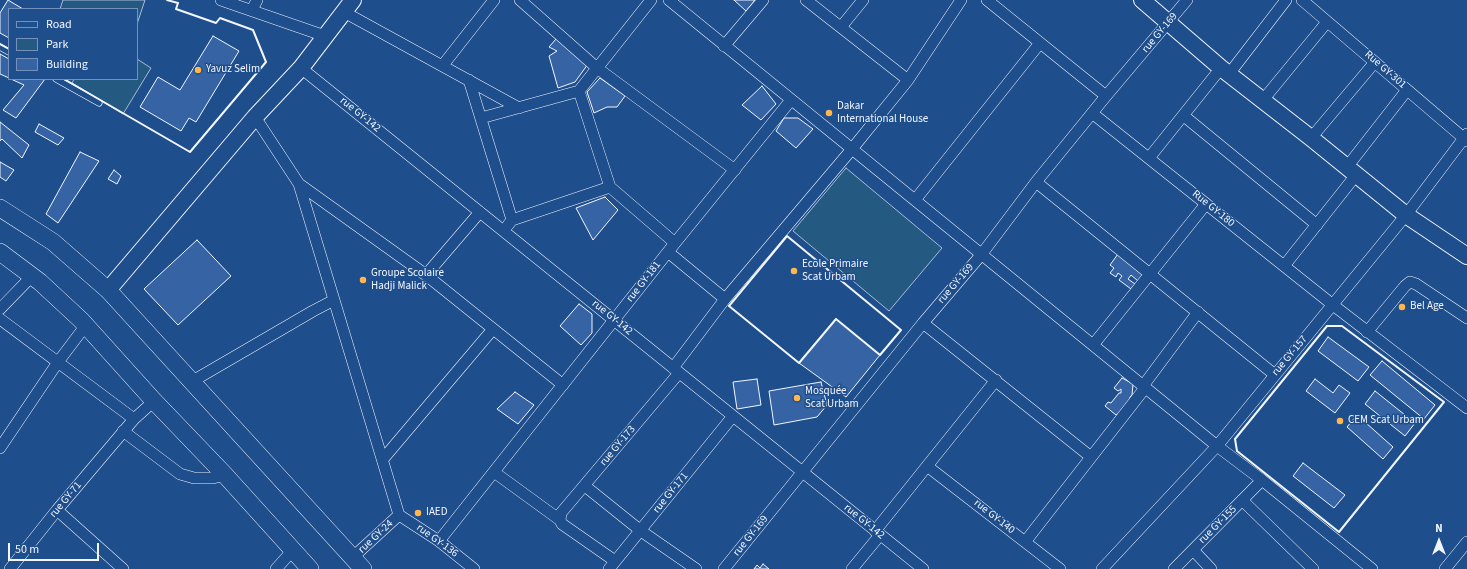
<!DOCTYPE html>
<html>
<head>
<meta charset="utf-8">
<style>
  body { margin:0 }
  #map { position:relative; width:1467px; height:569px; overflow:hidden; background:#1f4e8c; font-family:"Source Sans 3",sans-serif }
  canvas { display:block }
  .legend { position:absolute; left:8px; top:8px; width:130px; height:72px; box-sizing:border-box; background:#1f4e8c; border:1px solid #7391ba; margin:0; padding:5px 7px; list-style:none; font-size:12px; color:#f2f6ff }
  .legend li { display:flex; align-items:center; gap:8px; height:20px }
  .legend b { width:20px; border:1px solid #7391ba }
  .north { position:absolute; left:1419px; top:521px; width:40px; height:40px; -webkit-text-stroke:3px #1f4e8c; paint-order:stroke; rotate:0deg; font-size:11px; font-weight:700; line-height:16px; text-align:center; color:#f2f6ff }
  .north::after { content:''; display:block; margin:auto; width:14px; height:18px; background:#f2f6ff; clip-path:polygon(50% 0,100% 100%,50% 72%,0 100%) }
  .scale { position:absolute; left:8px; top:543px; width:91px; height:18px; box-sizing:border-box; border:2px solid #f2f6ff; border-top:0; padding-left:5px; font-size:12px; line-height:14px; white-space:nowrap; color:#f2f6ff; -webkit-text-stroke:3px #1f4e8c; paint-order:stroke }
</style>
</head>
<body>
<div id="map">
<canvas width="1467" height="569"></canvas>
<ul class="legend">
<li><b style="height:5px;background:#1f4e8c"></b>Road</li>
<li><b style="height:11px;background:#245a82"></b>Park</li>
<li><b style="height:11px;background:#3563a3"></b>Building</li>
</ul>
<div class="north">N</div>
<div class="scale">50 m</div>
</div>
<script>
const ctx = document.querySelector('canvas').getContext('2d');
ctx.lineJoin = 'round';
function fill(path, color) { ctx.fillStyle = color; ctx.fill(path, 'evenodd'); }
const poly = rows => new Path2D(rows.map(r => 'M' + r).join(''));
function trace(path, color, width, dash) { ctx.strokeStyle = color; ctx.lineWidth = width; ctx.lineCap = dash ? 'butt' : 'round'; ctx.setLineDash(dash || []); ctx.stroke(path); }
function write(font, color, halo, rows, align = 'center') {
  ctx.font = font + ' "Source Sans 3",sans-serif'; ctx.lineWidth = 3; ctx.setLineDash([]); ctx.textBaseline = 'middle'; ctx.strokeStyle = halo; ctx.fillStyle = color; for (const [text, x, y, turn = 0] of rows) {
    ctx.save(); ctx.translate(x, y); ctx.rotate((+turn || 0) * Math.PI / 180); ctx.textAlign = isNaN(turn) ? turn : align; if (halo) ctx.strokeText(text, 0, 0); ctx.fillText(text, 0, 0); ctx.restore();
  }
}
const green = poly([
  [63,0,145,0,137,24,137,9,60,9,63,0],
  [137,59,151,68,123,114,72,83,74,79,137,79,137,59],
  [846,168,942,248,889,311,793,231,846,168]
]);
const building = poly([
  [8,0,23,9,9,9,9,38,0,33,0,13,8,0],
  [734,0,755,0,746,11,734,0],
  [213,36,239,51,196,122,189,118,181,131,140,107,158,77,180,90,213,36],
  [556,39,588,64,575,82,558,88,549,56,557,51,549,47,556,39],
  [0,54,9,59,9,78,0,74,0,54],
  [600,78,625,96,617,107,607,107,594,113,587,92,600,78],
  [11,79,45,79,16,118,3,110,24,85,11,79],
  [762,86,776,104,761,120,742,105,762,86],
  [784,118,798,118,813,129,796,148,776,131,784,118],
  [0,122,29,145,22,158,2,139,0,141,0,122],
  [39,124,64,138,58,145,35,132,39,124],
  [80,152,99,161,58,223,46,214,80,152],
  [0,162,14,170,6,181,0,177,0,162],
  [114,170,121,176,117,184,108,179,114,170],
  [605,197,618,210,593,240,576,208,605,197],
  [197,240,231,276,178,325,144,289,197,240],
  [1118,254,1144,273,1138,281,1131,275,1128,279,1135,284,1131,289,1119,280,1122,276,1118,273,1116,277,1110,273,1114,268,1110,265,1118,254],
  [579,304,592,314,592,333,581,345,560,326,579,304],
  [836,319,880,355,846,397,799,363,836,319],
  [1328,337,1369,367,1358,381,1318,351,1328,337],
  [1382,361,1435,405,1424,419,1370,375,1382,361],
  [1122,378,1133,384,1132,395,1130,397,1130,402,1123,411,1116,415,1105,406,1108,402,1111,403,1119,393,1121,393,1121,389,1118,391,1114,388,1122,378],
  [757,379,761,405,737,409,733,382,757,379],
  [1315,379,1333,393,1339,385,1350,393,1335,413,1306,391,1315,379],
  [821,382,827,405,817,417,774,425,769,391,821,382],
  [1375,391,1415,423,1405,436,1365,404,1375,391],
  [515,392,534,405,518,424,497,409,515,392],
  [1357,415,1393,447,1383,459,1347,427,1357,415],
  [1303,463,1345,495,1334,508,1293,476,1303,463],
  [763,564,769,569,754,569,757,565,760,568,763,564]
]);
const lane = poly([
  [0,47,9,52],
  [56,79,99,103]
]);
const street = poly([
  [221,0,325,36],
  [520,0,597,68,735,170],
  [669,0,1217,446,1262,480,1372,569],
  [806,0,908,80],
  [987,0,1106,96],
  [1302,0,1467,141],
  [252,10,257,0],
  [344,12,519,108],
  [841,27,863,0],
  [724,46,763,0],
  [443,65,494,0],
  [301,68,923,569],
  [1229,74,1286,0],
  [469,80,512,220],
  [579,91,610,187,675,243],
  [1263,100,1327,22],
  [1092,113,1333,305,1467,408],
  [1184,116,1317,225],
  [255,117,299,184,399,515],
  [481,118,579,91,651,0],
  [1311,138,1375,62],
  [1149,158,1221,68],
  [1347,167,1407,90],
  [1036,182,1275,375],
  [299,184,426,275,563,385],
  [915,200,1040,43],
  [508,225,512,220,610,187],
  [668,252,725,299],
  [1284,266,1356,175],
  [426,275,480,212],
  [0,309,32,276],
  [0,319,134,419],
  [923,323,1091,457],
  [1367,332,1405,286,1410,282,1416,284,1467,318],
  [1093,345,1206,204],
  [673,368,725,299,852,149,908,80,961,0],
  [191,382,313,311,334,300],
  [1143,386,1198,312],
  [123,431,180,474,194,478,213,478,225,475],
  [0,448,58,362,86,325],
  [383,459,493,329],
  [927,466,1060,569],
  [494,472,560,520,562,524,615,561],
  [585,486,641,531,696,569],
  [1242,500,1313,569],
  [57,510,123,569],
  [399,515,439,541,474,569],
  [560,520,561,513,679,373],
  [875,531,996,380],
  [439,541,675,243,791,100],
  [1025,542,1145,388],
  [1193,550,1211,569],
  [352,558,399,515],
  [10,569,57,510,134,419,154,401],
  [276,569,293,550],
  [609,569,733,416],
  [724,569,923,323,981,255,1036,182,1106,96,1187,0],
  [852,569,880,535],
  [1102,569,1217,446,1406,215,1467,134],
  [1174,569,1262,480],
  [1445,569,1467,542]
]);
const secondary = poly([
  [1142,0,1221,68,1311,138,1406,215,1467,256],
  [108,290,255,117,301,68,353,0]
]);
const primary = poly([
  [0,208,53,242,108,290,363,569],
  [0,252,40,282,81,320,154,401,225,475,310,569]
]);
const wall = poly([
  [0,44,9,49],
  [64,79,190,152,266,62,253,30,220,18,216,23,176,9,178,3,167,0],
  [787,236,901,330,880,355,836,319,799,363,729,306,787,236],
  [1327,326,1342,326,1444,402,1339,532,1237,451,1235,439,1327,326]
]);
const markers = [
  [198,70,4,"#ffb74d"],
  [829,113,4,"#ffb74d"],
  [794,271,4,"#ffb74d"],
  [363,280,4,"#ffb74d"],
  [1402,307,4,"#ffb74d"],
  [797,398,4,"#ffb74d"],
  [1340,421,4,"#ffb74d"],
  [418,513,4,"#ffb74d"]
];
const streetNames = [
  ["rue GY-169",1160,33,-50],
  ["Rue GY-301",1385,70,41],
  ["rue GY-142",360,115,39],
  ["Rue GY-180",1213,209,39],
  ["rue GY-181",644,282,-52],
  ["rue GY-169",956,284,-49],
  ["rue GY-142",612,318,39],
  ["rue GY-157",1290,356,-50],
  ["rue GY-173",618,446,-50],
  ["rue GY-171",671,493,-51],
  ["rue GY-71",66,500,-50],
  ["rue GY-140",994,517,38],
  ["rue GY-142",864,522,39],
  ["rue GY-155",1218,525,-45],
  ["rue GY-169",751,536,-51],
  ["rue GY-24",376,537,-43],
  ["rue GY-136",437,541,36]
];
const poiNames = [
  ["Yavuz Selim",206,70],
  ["Dakar",837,107],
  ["International House",837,120],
  ["Ecole Primaire",802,265],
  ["Scat Urbam",802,278],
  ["Groupe Scolaire",371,274],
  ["Hadji Malick",371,287],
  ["Bel Age",1410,307],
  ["Mosquée",805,392],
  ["Scat Urbam",805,405],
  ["CEM Scat Urbam",1348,421],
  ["IAED",426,513]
];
fill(green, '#245a82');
trace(green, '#a8bbd7', 1);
fill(building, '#3563a3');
trace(building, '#f2f6ff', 1);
trace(lane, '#f2f6ff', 7);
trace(street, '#f2f6ff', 12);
trace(secondary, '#f2f6ff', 18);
trace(primary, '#f2f6ff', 18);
trace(lane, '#1f4e8c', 5.5);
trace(street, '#1f4e8c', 11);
trace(secondary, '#1f4e8c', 16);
trace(primary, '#1f4e8c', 17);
trace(wall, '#f2f6ff', 2);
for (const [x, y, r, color] of markers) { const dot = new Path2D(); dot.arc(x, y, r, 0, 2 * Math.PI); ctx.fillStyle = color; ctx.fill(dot); trace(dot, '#1f4e8c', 1.5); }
write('11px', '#f2f6ff', '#1f4e8c', streetNames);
write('11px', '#f2f6ff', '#1f4e8c', poiNames, 'left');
</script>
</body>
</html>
